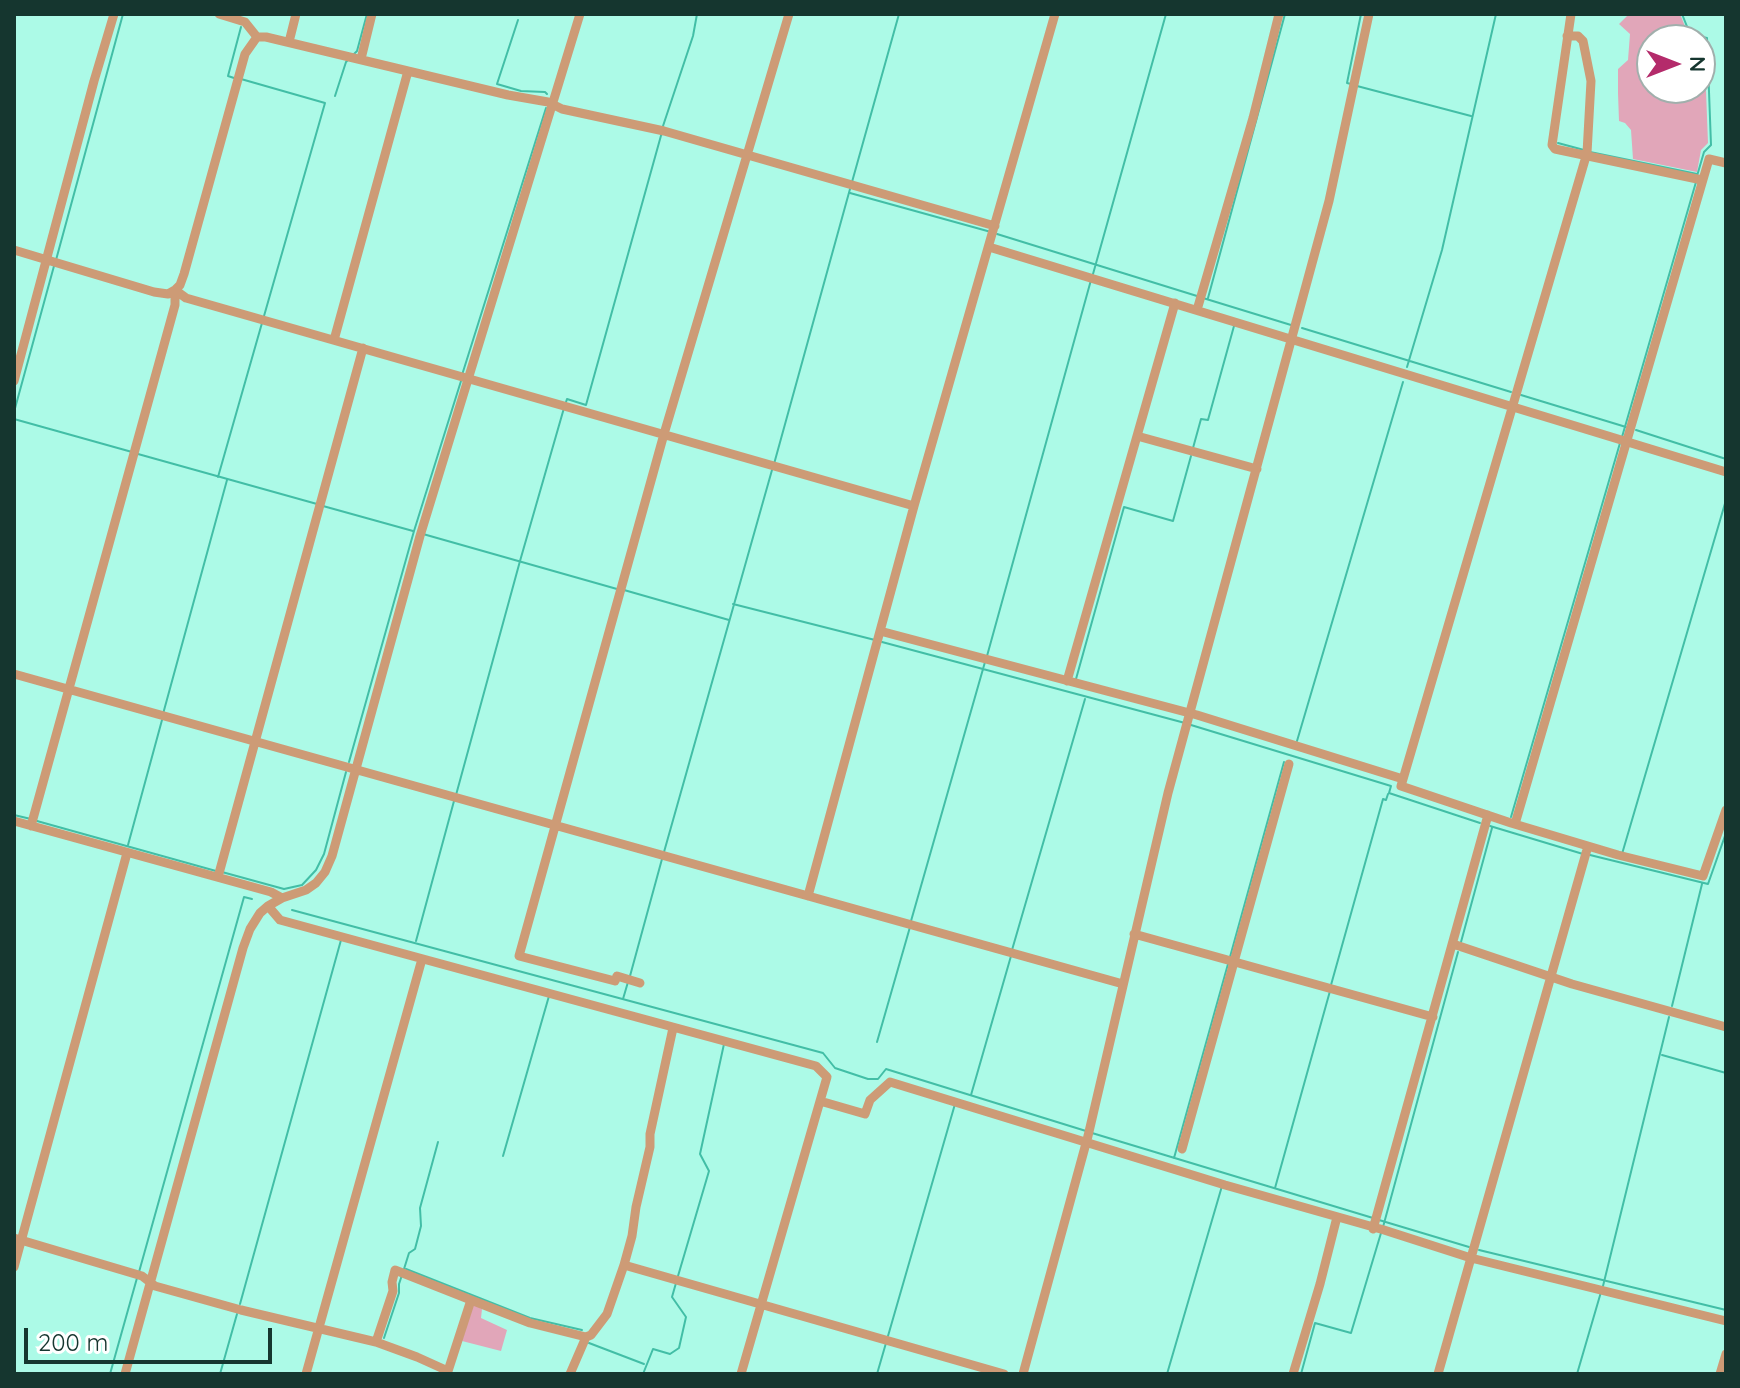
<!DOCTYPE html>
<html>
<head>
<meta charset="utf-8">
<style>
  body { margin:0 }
  #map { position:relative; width:1740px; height:1388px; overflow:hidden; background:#acfae7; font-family:Quicksand,sans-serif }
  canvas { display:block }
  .frame { position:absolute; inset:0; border:16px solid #15362f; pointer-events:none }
  .north { position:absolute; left:1636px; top:24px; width:80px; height:80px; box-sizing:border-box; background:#fff; border:2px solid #a1afac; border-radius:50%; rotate:90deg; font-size:22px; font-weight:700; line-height:32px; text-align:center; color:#15362f }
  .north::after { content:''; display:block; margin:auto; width:28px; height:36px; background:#b42b6b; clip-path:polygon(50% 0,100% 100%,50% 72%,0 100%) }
  .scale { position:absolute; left:24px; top:1328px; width:248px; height:36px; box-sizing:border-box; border:4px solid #15362f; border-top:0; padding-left:10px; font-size:24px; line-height:28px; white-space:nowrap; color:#15362f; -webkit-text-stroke:6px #fff; paint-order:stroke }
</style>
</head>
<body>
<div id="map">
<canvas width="1740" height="1388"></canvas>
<div class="frame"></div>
<div class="north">N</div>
<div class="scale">200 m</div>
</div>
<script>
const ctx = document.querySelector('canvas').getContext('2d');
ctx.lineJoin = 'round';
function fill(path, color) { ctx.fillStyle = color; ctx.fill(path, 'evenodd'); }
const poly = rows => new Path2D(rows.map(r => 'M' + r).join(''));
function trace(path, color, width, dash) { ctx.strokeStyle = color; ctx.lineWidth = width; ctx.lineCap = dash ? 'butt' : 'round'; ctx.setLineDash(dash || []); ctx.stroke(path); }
const green = poly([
  [1629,14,1680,14,1689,36,1704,39,1708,143,1701,150,1697,172,1633,159,1631,130,1625,123,1619,121,1618,93,1618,69,1628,60,1630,34,1619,24],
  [1652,40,1700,40,1700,88,1652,88],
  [473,1304,482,1309,481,1318,507,1330,501,1351,462,1341]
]);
const stream = poly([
  [1682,14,1690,34,1707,38,1711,145,1704,152,1697,176],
  [518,20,497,84,521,91,545,92,547,94],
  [353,55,357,51,367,14],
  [234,78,228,76,241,27],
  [241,79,325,103,264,316],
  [1351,84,1347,83,1361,14],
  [1357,86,1471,116],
  [335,96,346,62,348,60],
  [663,126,693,36,697,14],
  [1558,143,1584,150],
  [1590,152,1697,174],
  [852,182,899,14],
  [850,193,991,232],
  [997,234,1197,296],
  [56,260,123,14],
  [1093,274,1166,14],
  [1203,298,1291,325],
  [1208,298,1285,14],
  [1302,328,1511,392],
  [1407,367,1442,250,1496,14],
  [462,375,546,108],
  [1521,395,1626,427],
  [566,402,567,399,586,405,662,132],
  [14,412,54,266],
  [14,419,132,452],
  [1636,430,1726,459],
  [1622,437,1696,182],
  [1193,448,1201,419,1208,420,1234,326],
  [138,454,317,504],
  [774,464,850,189],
  [218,477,262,323],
  [323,506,413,531],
  [423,534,617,589],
  [624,590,729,620],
  [733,604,875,640],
  [882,642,1185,723],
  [987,656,1091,280],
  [1076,679,1124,507,1173,521,1191,456],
  [163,714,227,480],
  [1191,725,1391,786,1389,793,1480,823],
  [1297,741,1403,382],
  [349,762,414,531,461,381],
  [456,795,520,561,564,408],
  [14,815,31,819],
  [1511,817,1620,443],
  [37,821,216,871],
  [1490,826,1583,854],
  [128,845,162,720],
  [664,852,772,470],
  [1622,854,1726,500],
  [1590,855,1708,884,1726,833],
  [222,872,284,889,302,885,316,870,324,854,346,772],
  [292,910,823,1053,835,1068,868,1079,878,1079,886,1069,1086,1131],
  [911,921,985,662],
  [416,941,454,801],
  [1461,942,1492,828],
  [1012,950,1085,699],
  [1230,957,1284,762],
  [630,976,662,859],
  [1331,985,1383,799,1386,800,1388,794],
  [623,999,628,982],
  [1672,1006,1702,884],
  [877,1042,910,927],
  [1662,1055,1726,1073],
  [971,1095,1011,956],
  [1092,1133,1373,1218],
  [503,1156,549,996],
  [1174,1158,1228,964],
  [1275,1188,1330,991],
  [1379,1220,1469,1247],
  [1383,1227,1458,952],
  [1479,1250,1726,1310],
  [404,1269,409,1253,415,1249,421,1226,420,1208,438,1142],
  [406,1269,530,1318,582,1330],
  [139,1272,244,897,252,899],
  [678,1276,709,1171,700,1154,724,1044],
  [1603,1286,1669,1017],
  [240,1304,341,940],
  [888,1336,955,1104],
  [384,1338,399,1293,399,1284,402,1275],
  [589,1343,644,1364],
  [110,1374,137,1278],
  [220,1374,237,1314],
  [643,1374,653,1349,670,1354,679,1348,686,1317,672,1297,676,1283],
  [877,1374,886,1343],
  [1167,1374,1222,1186],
  [1301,1374,1315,1323,1351,1333,1381,1233],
  [1577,1374,1601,1292]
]);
const minor = poly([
  [219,14,245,22,257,37],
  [1571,14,1552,145,1555,149,1702,180],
  [1567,36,1578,36,1583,41,1591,81,1587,153,1401,786,1511,823,1618,855,1703,876,1726,810],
  [289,42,296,14],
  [361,59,372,14],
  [989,247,1726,472],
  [14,250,154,292,168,294,175,290,180,285,184,274,245,54,257,37,266,37,508,95,548,102,562,109,664,131,995,226],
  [175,290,186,298,914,506],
  [1197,310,1253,118,1279,14],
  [334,340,408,71],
  [14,381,94,81,114,14],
  [1137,436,1257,469],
  [880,631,1197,715,1403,779],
  [14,674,1123,984],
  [1067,681,1175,303],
  [14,821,271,892,282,898],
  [1515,824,1709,159,1726,163],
  [31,826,175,305,175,290],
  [218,877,363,348],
  [808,896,914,506,1055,14],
  [268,906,280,920,816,1066,827,1077,741,1374],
  [1134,934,1433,1017],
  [1453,944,1572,984,1726,1027],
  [640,983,617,976,615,981,519,956,664,434,789,14],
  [820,1101,865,1114,870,1100,890,1082,1225,1185,1384,1230,1471,1258,1726,1321],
  [1182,1149,1289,764],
  [1373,1229,1488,815],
  [14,1238,142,1276,155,1286,241,1310,376,1342,417,1357,448,1371,447,1374],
  [624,1265,1004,1374],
  [14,1267,127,853],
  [376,1342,393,1291,392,1282,395,1270,471,1300],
  [448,1371,471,1300,530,1323,586,1337],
  [125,1374,243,948,250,929,260,913,268,906,282,898,306,890,316,883,325,872,332,856,420,536,580,14],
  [306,1374,422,959],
  [570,1374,586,1337,591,1335,607,1314,624,1265,632,1236,636,1207,650,1147,650,1134,673,1028],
  [1023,1374,1088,1136,1168,793,1329,201,1369,14],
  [1293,1374,1320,1284,1337,1217],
  [1438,1374,1588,846],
  [1720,1374,1726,1354]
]);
fill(green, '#e1a6b9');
trace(stream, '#42bea6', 2);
trace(minor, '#cd9b76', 9);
</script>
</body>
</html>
